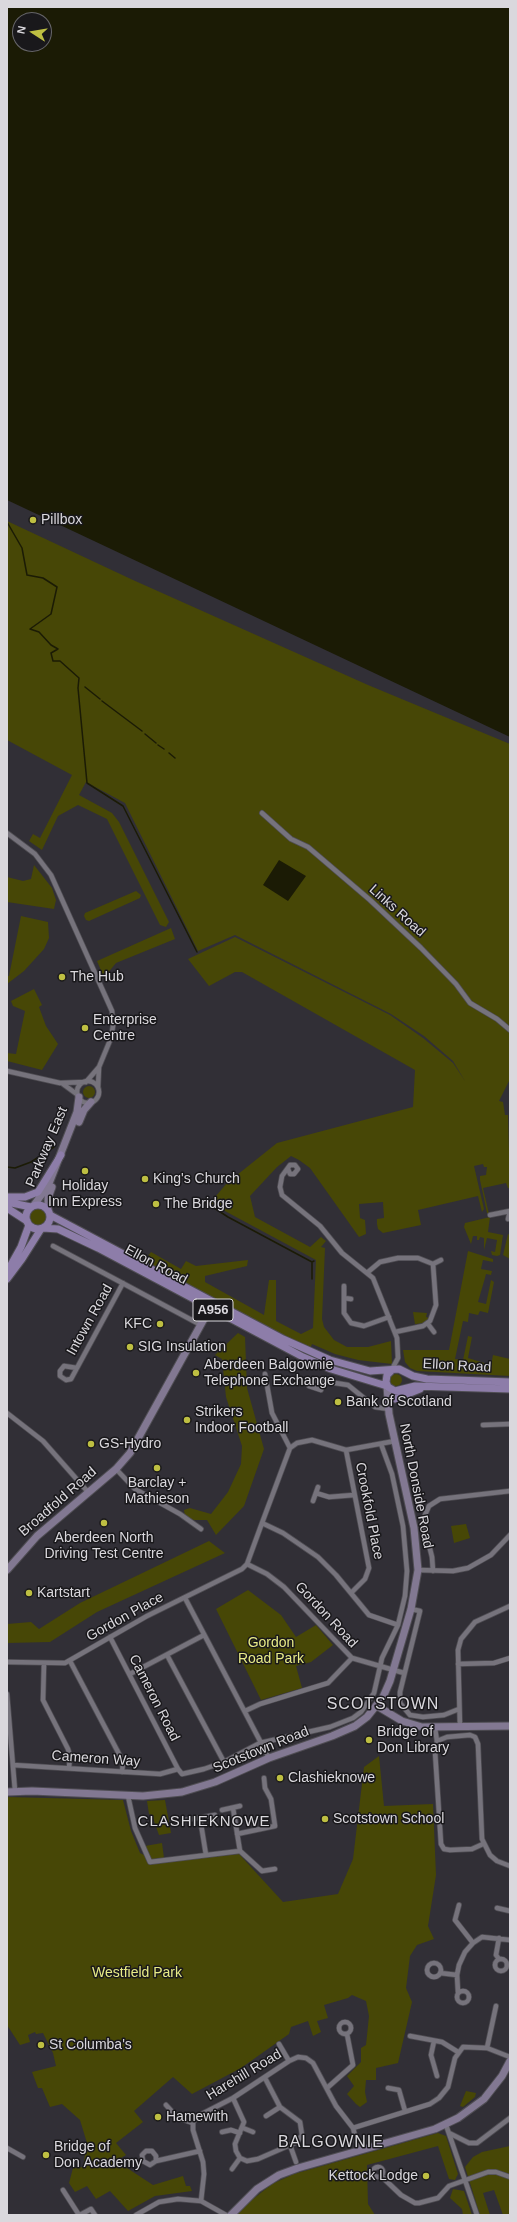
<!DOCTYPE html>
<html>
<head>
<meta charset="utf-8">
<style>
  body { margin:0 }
  #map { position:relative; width:517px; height:2222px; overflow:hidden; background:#312f36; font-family:Helvetica,sans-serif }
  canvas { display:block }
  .frame { position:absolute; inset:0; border:8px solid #dad8dd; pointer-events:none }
  .north { position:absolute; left:12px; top:12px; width:40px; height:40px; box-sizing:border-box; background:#19181b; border:1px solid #666569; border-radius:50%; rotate:282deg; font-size:11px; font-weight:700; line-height:16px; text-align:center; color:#dad8dd }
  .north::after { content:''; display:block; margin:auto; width:14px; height:18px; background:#bebf42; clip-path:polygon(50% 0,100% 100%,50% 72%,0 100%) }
</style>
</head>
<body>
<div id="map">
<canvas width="517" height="2222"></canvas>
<div class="frame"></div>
<div class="north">N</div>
</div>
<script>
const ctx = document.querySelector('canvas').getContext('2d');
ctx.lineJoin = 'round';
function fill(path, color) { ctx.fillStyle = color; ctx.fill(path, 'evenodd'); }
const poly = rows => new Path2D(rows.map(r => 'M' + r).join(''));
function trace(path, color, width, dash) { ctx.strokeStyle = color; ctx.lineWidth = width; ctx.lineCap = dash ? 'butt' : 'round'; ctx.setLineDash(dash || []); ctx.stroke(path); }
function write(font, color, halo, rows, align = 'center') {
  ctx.font = font + ' Helvetica,sans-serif'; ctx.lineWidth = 3; ctx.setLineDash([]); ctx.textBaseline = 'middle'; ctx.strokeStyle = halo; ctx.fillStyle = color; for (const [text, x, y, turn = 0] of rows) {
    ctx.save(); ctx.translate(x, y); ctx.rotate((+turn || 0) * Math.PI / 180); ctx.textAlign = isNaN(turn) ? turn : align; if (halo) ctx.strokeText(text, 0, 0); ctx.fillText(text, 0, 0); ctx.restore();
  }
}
const green = poly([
  [7,521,133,580,368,685,510,744,510,1079,499,1101,503,1102,505,1115,508,1115,510,1188,508,1188,506,1183,483,1188,489,1214,487,1213,480,1180,480,1176,486,1175,487,1167,484,1167,483,1164,474,1166,484,1209,482,1212,478,1196,418,1210,421,1225,383,1233,378,1229,377,1224,377,1219,384,1218,383,1202,359,1204,360,1218,365,1220,366,1234,359,1237,310,1168,299,1160,291,1156,277,1167,250,1196,255,1217,310,1247,321,1237,326,1241,321,1247,325,1248,322,1319,324,1327,334,1340,347,1347,368,1347,391,1341,392,1364,358,1360,335,1354,312,1344,310,1349,144,1261,151,1252,181,1269,186,1261,196,1266,248,1260,247,1266,205,1276,205,1282,264,1315,269,1280,276,1280,276,1321,301,1334,313,1328,316,1260,210,1203,227,1183,277,1143,413,1107,415,1070,242,972,235,972,209,986,188,959,235,937,390,1015,423,1038,453,1063,465,1081,453,1061,424,1036,391,1014,235,935,198,951,125,803,86,782,79,795,112,813,119,822,169,922,166,927,160,925,107,819,78,805,58,816,42,850,29,841,33,834,40,838,72,775,7,740],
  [34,865,52,888,56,900,54,909,7,902,7,877,23,881,31,879],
  [136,891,141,895,140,898,89,921,86,920,84,916,85,913],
  [21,916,48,922,49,938,44,949,24,971,7,984,7,976,9,976],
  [171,928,175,939,116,963,107,974,105,980,97,961],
  [34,989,42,1005,39,1007,46,1026,58,1044,42,1070,7,1061,7,1053,16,1054,25,1011,13,1006,11,1001],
  '83 1092a6 6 0 1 1 12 0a6 6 0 1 1-12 0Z',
  '29 1217a9 9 0 1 1 18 0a9 9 0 1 1-18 0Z',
  [490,1217,488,1232,503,1235,500,1255,497,1256,492,1255,491,1251,495,1252,497,1240,487,1238,484,1250,484,1238,480,1237,479,1240,477,1240,477,1236,473,1236,471,1244,464,1227,465,1223],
  [508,1234,510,1235,510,1259,503,1255],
  [468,1251,493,1259,493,1262,483,1260,481,1269,492,1271,491,1275,486,1274,485,1278,478,1302,486,1304,491,1280,494,1282,488,1313,480,1311,478,1315,469,1313,468,1322,463,1321,455,1359,463,1360,468,1336,472,1337,468,1358,491,1365,493,1355,510,1359,510,1376,417,1371,410,1368,405,1362,403,1350,449,1350],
  [413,1312,427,1313,426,1317,429,1318,425,1323,415,1324],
  [238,1333,245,1337,247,1388,264,1449,244,1506,216,1535,207,1520,194,1520,185,1516,184,1510,190,1508,211,1514,228,1492,241,1464,242,1446,226,1397,222,1359,215,1355],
  '390 1380a6 6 0 1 1 12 0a6 6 0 1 1-12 0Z',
  [466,1524,470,1538,454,1543,451,1526],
  [209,1541,225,1553,97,1612,50,1642,7,1643,7,1624,31,1622,39,1629,80,1603],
  [248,1590,281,1615,296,1637,316,1625,333,1645,311,1662,296,1666,302,1688,261,1700,216,1609],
  [379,1756,384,1806,433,1804,436,1875,428,1926,434,1939,417,1945,410,1956,406,1988,412,2002,398,2063,376,2068,376,2080,366,2080,365,2092,367,2102,360,2107,356,2104,347,2094,354,2086,347,2076,361,2062,361,2048,366,2045,369,2016,366,2001,352,1995,348,1998,324,2005,328,2018,317,2021,321,2032,313,2036,308,2021,291,2027,289,2034,241,2068,192,2094,173,2077,134,2111,143,2122,116,2143,126,2155,121,2158,127,2168,153,2185,183,2176,186,2186,190,2186,192,2191,155,2196,128,2211,110,2191,96,2199,87,2186,75,2192,69,2183,73,2168,83,2167,87,2143,80,2120,62,2104,50,2107,42,2088,38,2088,32,2072,56,2066,53,2053,43,2033,36,2034,35,2032,28,2035,30,2042,20,2045,7,2025,7,1797,123,1800,131,1831,140,1853,144,1855,148,1864,239,1854,283,1902,338,1894,353,1859,364,1767],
  [165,1800,171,1833,159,1835,152,1815,149,1814,147,1801],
  [162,1843,164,1858,152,1860,145,1846],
  [466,2091,476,2093,475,2097,463,2107,460,2106],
  [438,2133,446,2136,458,2174,455,2180,449,2179,438,2146,367,2165,368,2204,375,2215,237,2215,243,2207,272,2184,294,2174],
  [510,2146,510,2215,503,2215,494,2190,483,2193,490,2215,480,2215,465,2167,473,2157,482,2152],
  [453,2189,464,2191,472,2215,463,2215,462,2209,450,2198]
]);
const water = poly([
  [7,7,510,7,510,737,7,500],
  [20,20,44,20,44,44,20,44],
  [279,860,306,876,288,901,263,885]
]);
const stream = poly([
  [7,522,22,548,27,575,43,578,57,587,51,614,30,629,39,632,51,645,58,649,51,653,53,661,60,661,79,678,78,688,87,783,123,806,197,952],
  [85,687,100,699],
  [102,701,142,731],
  [145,734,156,743],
  [158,745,164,749],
  [169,753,175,758],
  [7,1167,15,1168,31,1162,54,1147],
  [202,1200,228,1217,312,1262,314,1261],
  [312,1279,312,1263]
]);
const street = poly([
  [262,813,291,839,308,847,370,900,421,948,456,984,470,1003,497,1019,510,1030],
  [7,833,35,854,51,875,112,1011,113,1026,111,1038,99,1067,86,1082],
  [7,1071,60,1083,85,1082],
  '77 1092a11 11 0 1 1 22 0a11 11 0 1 1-22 0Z',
  [63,1084,78,1095],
  [98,1088,99,1067],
  [288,1169,290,1174,294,1174,298,1169,295,1165,290,1165,282,1176,280,1187,282,1195,320,1226,342,1253,373,1278,397,1338,398,1358,391,1371],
  [490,1215,510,1211],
  [508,1219,510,1211],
  [53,1246,201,1325],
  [433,1264,441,1260],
  [368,1272,380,1262,398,1258,418,1258,433,1264,436,1305,430,1321,423,1326,395,1332],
  [344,1286,344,1313,351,1323,364,1326,389,1317],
  [344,1298,351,1299],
  [428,1324,434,1332],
  [77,1368,64,1366,60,1371,60,1376,66,1380,71,1379,123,1283],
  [265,1374,272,1413,290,1448],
  [323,1383,321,1390,309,1386,311,1379,323,1383,329,1382,348,1385,375,1407,389,1409],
  [7,1413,43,1441,88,1492],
  [483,1425,510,1424],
  [395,1441,346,1450,312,1440,297,1443,290,1448,262,1523,283,1533,318,1557,336,1575,369,1615,398,1625],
  [346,1450,369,1568,365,1579,351,1593],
  [116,1469,135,1489,180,1514,201,1529],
  [316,1493,329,1497,354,1495],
  [313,1501,318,1487],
  [247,1564,267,1574,284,1587,352,1658,404,1673],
  [418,1570,453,1571,468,1568,491,1555,510,1535],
  [433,1571,432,1557,424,1525,425,1515,429,1506,440,1499,510,1491],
  [185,1598,269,1758],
  [411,1609,420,1611,400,1692,400,1703,410,1715,423,1717,444,1715,459,1709],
  [110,1637,178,1769,182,1774,204,1769,224,1762,260,1743,330,1727,353,1718,361,1712,374,1693,382,1658,398,1625,405,1596,407,1571,403,1526,392,1474,381,1444],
  [167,1655,224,1762],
  [70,1661,118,1752,123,1762,122,1772],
  [7,1662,65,1663,147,1616,242,1569,247,1564,262,1523],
  [44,1663,43,1700,68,1749,70,1756,69,1768],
  [458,1664,494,1663,510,1658],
  [130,1674,204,1635],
  [7,1694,15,1791],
  [245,1711,260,1704,328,1683,352,1658],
  [460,1727,458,1650,461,1639,475,1622,510,1606],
  [435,1728,437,1741,435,1751,441,1844,444,1849,450,1850,472,1849,483,1844],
  [437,1741,447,1737,470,1735,475,1737,478,1744,482,1839,490,1855,497,1861,510,1866],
  [13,1765,160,1774,178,1769],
  [128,1796,135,1828,150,1862,240,1851],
  [233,1808,240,1851,262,1871,275,1869],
  [222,1810,240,1806],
  [200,1818,206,1855],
  [186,1820,215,1815],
  [237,1834,275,1826,271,1799,265,1788,264,1778],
  [459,1905,455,1920,473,1943],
  [497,1908,510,1911],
  '495 1965a6 6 0 1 1 12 0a6 6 0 1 1-12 0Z',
  [499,1959,496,1955,499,1938],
  '427 1970a7 7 0 1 1 14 0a7 7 0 1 1-14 0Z',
  [440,1973,457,1975],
  '457 1997a6 6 0 1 1 12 0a6 6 0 1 1-12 0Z',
  [458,1992,457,1975,459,1965,465,1952,473,1943,482,1937,510,1940],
  '339 2028a6 6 0 1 1 12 0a6 6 0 1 1-12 0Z',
  [410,2036,442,2042,458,2052],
  [434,2041,431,2055,437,2076],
  [279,2044,289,2061],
  [487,2048,496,2006],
  [327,2088,353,2065,347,2034],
  [388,2088,399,2090,405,2111],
  [233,2098,244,2122,235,2144,236,2151,240,2158,247,2161,258,2159,297,2142,302,2135,300,2122,280,2107,265,2078],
  [166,2105,178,2118,193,2123],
  [266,2116,280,2107],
  [446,2125,477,2215],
  [243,2128,253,2132],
  [353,2128,430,2104,439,2098,448,2087,455,2058,463,2047,487,2048,510,2057],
  [222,2132,231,2130,240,2133],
  [449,2133,469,2143,477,2143,510,2118],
  [290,2145,296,2162],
  [7,2148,23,2157],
  [156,2161,156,2156,152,2151,146,2151,142,2155,143,2161,150,2165,156,2161,200,2151],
  '373 2172a5 5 0 1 1 10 0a5 5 0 1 1-10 0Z',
  [232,2169,240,2158],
  [381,2176,401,2195,415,2203,419,2203,438,2198,449,2186,488,2172,496,2172,510,2177],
  [63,2190,79,2215],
  [201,2201,204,2174,203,2162,193,2130,193,2123,196,2117,233,2098,289,2061,298,2057,306,2058,313,2063,336,2106,353,2128,359,2151],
  [80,2215,91,2209,95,2215],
  [136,2215,159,2202,178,2199,201,2201,226,2215]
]);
const secondary = poly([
  [79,1122,84,1110,91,1102],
  [34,1205,48,1186,77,1112,79,1097],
  [48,1209,48,1198,52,1187],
  [7,1570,37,1536,116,1469,130,1453,210,1308],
  [377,1706,402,1721,422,1727,510,1726],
  [7,1792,32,1791,143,1796,182,1792,215,1782,269,1758,332,1736,355,1726,367,1717,383,1697,390,1681,411,1609,418,1570,414,1528,389,1414,387,1386],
  [231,2215,257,2189,279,2175,298,2168,435,2129,458,2118,484,2099,502,2076,510,2061]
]);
const primary = poly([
  [7,1197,25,1197,38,1192,61,1155],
  [7,1202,31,1207],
  '26 1217a12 12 0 1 1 24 0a12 12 0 1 1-24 0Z',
  [7,1208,27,1221],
  [50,1215,283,1339,330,1360,370,1371,399,1369,413,1376,427,1379,510,1382],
  [43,1228,58,1229,98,1248,303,1357,331,1369,387,1386],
  [7,1272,21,1247,29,1225],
  [7,1279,22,1259,41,1229],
  [391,1371,387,1375,386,1382,388,1387,395,1391,415,1386,510,1389],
  [395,1399,420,1389]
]);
const markers = [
  [33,520,4,"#bebf42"],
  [62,977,4,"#bebf42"],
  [85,1028,4,"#bebf42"],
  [85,1171,4,"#bebf42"],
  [145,1179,4,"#bebf42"],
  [156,1204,4,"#bebf42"],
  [160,1324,4,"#bebf42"],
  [130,1347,4,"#bebf42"],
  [196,1373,4,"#bebf42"],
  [338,1402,4,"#bebf42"],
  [187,1420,4,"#bebf42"],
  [91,1444,4,"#bebf42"],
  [157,1468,4,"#bebf42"],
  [104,1523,4,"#bebf42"],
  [29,1593,4,"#bebf42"],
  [369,1740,4,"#bebf42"],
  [280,1778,4,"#bebf42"],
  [325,1819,4,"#bebf42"],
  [41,2045,4,"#bebf42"],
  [158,2117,4,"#bebf42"],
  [46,2155,4,"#bebf42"],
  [426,2176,4,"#bebf42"]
];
const shields = [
  [213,1310,40]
];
const shieldNames = [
  ["A956",213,1310]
];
const poiNames = [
  ["Pillbox",41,520],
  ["The Hub",70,977],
  ["Enterprise",93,1020],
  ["Centre",93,1036],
  ["King's Church",153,1179],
  ["Holiday",85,1186,"center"],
  ["Inn Express",85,1202,"center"],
  ["The Bridge",164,1204],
  ["KFC",152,1324,"right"],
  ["SIG Insulation",138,1347],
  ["Aberdeen Balgownie",204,1365],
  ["Telephone Exchange",204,1381],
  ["Bank of Scotland",346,1402],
  ["Strikers",195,1412],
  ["Indoor Football",195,1428],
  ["GS-Hydro",99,1444],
  ["Barclay +",157,1483,"center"],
  ["Mathieson",157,1499,"center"],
  ["Aberdeen North",104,1538,"center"],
  ["Driving Test Centre",104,1554,"center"],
  ["Kartstart",37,1593],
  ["Bridge of",377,1732],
  ["Don Library",377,1748],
  ["Clashieknowe",288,1778],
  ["Scotstown School",333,1819],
  ["St Columba's",49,2045],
  ["Hamewith",166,2117],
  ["Bridge of",54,2147],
  ["Don Academy",54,2163],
  ["Kettock Lodge",418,2176,"right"]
];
const streetNames = [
  ["Links Road",397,911,42],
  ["Parkway East",47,1147,-67],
  ["Ellon Road",156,1265,28],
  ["Intown Road",90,1320,-61],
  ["Ellon Road",457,1366,3],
  ["North Donside Road",416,1486,79],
  ["Broadfold Road",58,1502,-41],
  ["Crookfold Place",369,1511,79],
  ["Gordon Road",326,1615,47],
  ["Gordon Place",125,1617,-29],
  ["Cameron Road",154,1698,63],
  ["Scotstown Road",261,1750,-22],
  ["Cameron Way",96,1759,4],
  ["Harehill Road",244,2075,-31]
];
const parkNames = [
  ["Gordon",271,1643],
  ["Road Park",271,1659],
  ["Westfield Park",137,1973]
];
const neighbourhoodNames = [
  ["CLASHIEKNOWE",204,1822]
];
const quarterNames = [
  ["SCOTSTOWN",383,1705],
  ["BALGOWNIE",331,2143]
];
fill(green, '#474706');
fill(water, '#1b1b05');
trace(stream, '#1b1b05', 1.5);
trace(street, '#4f4d53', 6);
trace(secondary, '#4f4d53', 9);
trace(primary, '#4f4d53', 9);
trace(street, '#76737c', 4.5);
trace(secondary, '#827892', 7);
trace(primary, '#8d7da9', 7);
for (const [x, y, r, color] of markers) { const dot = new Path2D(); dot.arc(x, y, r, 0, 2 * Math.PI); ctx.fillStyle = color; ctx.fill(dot); trace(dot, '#19181b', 1.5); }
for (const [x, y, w] of shields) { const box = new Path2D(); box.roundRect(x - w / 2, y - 11, w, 22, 3); ctx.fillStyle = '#19181b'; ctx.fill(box); trace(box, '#dad8dd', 1); }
write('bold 13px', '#dad8dd', null, shieldNames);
write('14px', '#dad8dd', '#19181b', poiNames, 'left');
write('14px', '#dad8dd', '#19181b', streetNames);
write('14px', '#e8eb87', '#19181b', parkNames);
ctx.letterSpacing = '1px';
write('15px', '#dad8dd', '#19181b', neighbourhoodNames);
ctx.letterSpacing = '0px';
ctx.letterSpacing = '1px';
write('16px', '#dad8dd', '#19181b', quarterNames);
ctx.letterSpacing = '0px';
</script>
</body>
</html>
